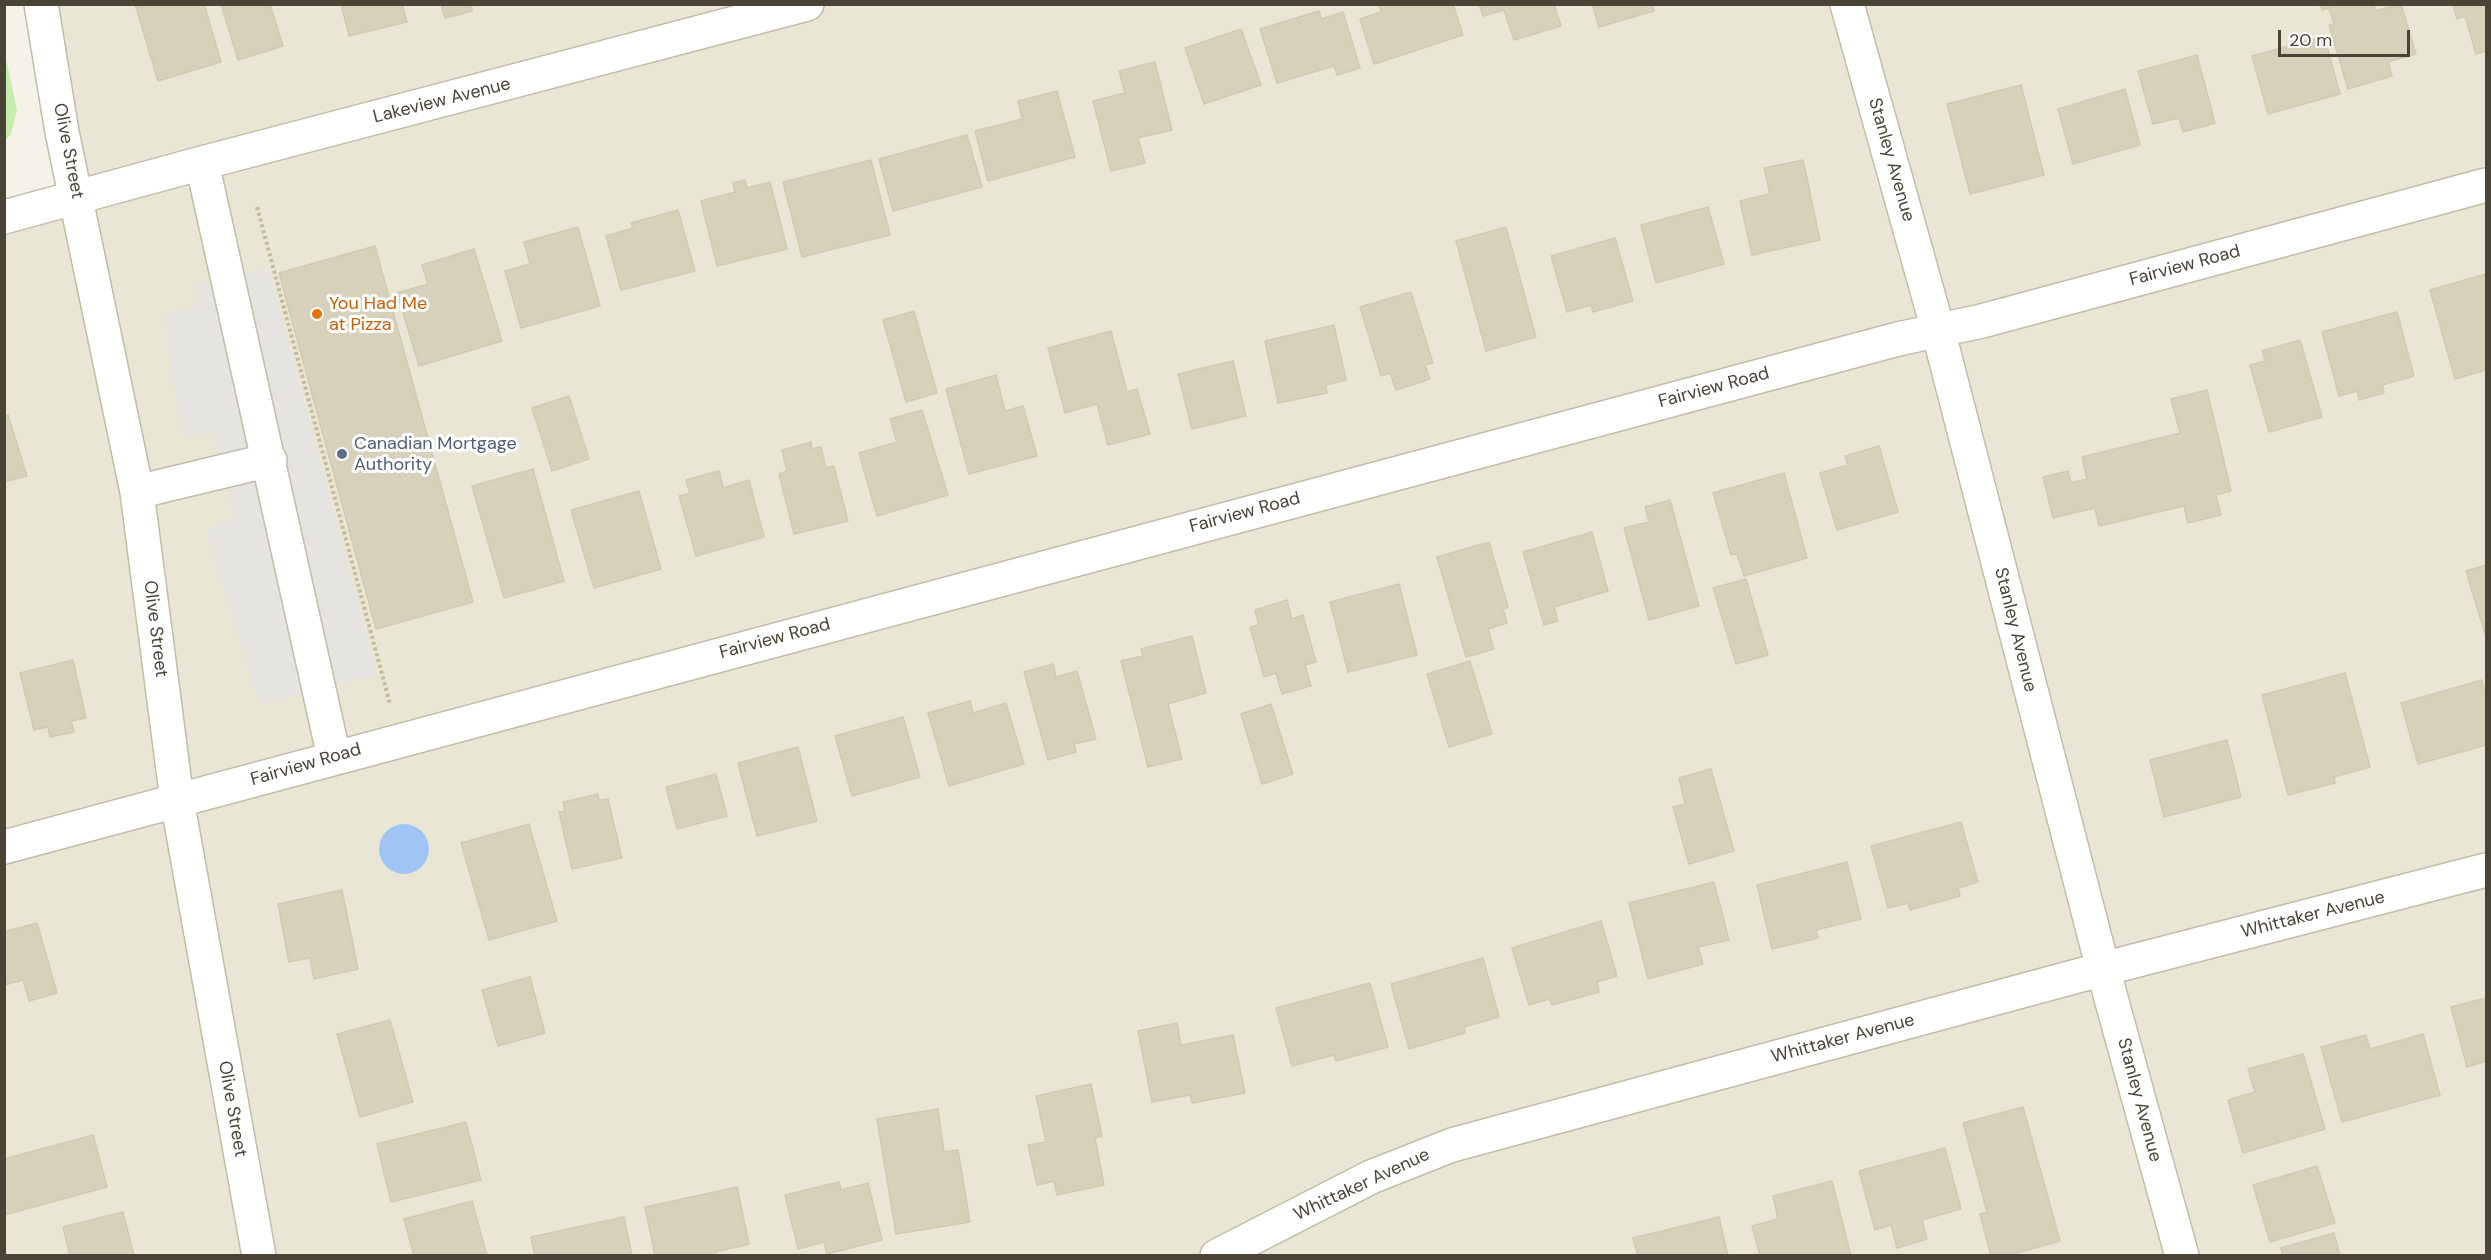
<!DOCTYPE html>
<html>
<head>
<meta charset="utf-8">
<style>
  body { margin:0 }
  #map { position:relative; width:2491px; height:1260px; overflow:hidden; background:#f5f3e7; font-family:"DM Sans",sans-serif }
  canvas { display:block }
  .frame { position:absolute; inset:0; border:6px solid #494436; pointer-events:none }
  .scale { position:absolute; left:2278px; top:30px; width:132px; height:27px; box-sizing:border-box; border:3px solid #494436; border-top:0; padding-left:8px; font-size:18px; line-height:21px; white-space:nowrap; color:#494436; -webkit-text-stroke:4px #fff; paint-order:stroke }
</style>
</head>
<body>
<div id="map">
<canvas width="2491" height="1260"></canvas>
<div class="frame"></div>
<div class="scale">20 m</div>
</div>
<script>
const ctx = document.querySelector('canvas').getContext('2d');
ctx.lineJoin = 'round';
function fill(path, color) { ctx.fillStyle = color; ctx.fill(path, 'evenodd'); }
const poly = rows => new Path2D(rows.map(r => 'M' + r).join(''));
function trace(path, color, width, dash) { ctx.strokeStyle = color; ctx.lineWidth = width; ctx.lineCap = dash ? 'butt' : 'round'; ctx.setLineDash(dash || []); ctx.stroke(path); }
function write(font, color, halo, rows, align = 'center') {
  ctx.font = font + ' "DM Sans",sans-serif'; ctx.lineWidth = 6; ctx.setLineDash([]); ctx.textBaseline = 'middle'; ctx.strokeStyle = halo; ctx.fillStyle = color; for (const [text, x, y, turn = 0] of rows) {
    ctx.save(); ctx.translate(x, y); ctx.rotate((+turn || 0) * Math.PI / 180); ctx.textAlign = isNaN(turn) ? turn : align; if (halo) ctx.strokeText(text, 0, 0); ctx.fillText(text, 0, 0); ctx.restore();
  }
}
const residential = poly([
  [43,5,2486,5,2486,1255,5,1255,4,206,89,177,66,112]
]);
const green = poly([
  [5,54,17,110,11,134,5,141]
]);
const parking = poly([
  [268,267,377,674,260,705,206,530,235,519,214,433,182,436,164,314,196,307,194,286]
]);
const water = poly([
  '379 849a25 25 0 1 1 50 0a25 25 0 1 1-50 0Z'
]);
const building = poly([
  [135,4,204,4,221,62,158,81,135,4],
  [221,4,270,4,283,46,238,60,221,4],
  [341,4,402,4,407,22,349,36,341,4],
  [441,4,471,4,472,11,445,18,441,4],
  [1379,4,1453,4,1463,35,1374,64,1360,19,1381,12,1379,4],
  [1479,4,1554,4,1561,26,1514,40,1504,10,1483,16,1479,4],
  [1592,4,1652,4,1654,11,1599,27,1592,4],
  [2320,4,2374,4,2375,11,2401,4,2416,54,2388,62,2392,76,2348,89,2329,25,2334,24,2329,8,2322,10,2320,4],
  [2453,4,2486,4,2486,51,2476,54,2465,16,2457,19,2453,4],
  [1319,11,1321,19,1343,12,1360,68,1337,75,1334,66,1277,83,1260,29,1319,11],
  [1241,29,1261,85,1204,104,1185,48,1241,29],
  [2324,36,2340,94,2268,114,2252,56,2324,36],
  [2197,55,2215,123,2183,132,2179,118,2153,124,2138,71,2197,55],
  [1155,62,1172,130,1138,138,1145,163,1111,171,1093,101,1125,93,1119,71,1155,62],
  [2021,85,2044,175,1970,194,1947,104,2021,85],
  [2125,89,2140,145,2073,164,2058,109,2125,89],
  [1057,91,1075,157,988,181,975,131,1022,119,1018,101,1057,91],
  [967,135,982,187,893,211,879,159,967,135],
  [871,160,890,235,802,257,783,182,871,160],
  [1803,160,1820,240,1752,255,1740,201,1770,194,1764,168,1803,160],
  [745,180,747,188,770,182,787,249,717,266,701,201,735,192,733,183,745,180],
  [1708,207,1724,264,1656,283,1641,225,1708,207],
  [678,210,695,271,621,290,606,236,633,228,631,223,678,210],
  [578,227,600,306,521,328,505,271,530,264,524,242,578,227],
  [1506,227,1536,337,1486,351,1456,241,1506,227],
  [1615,238,1633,301,1593,312,1591,305,1567,312,1551,256,1615,238],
  [375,246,473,602,376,629,279,273,375,246],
  [474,249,502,341,419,366,397,293,428,284,422,265,474,249],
  [2486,274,2486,370,2455,379,2430,290,2486,274],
  [1411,292,1433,363,1425,365,1430,379,1396,390,1390,373,1381,376,1360,307,1411,292],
  [914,311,937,393,906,402,883,320,914,311],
  [2397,312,2414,376,2382,385,2384,393,2359,400,2357,391,2339,396,2322,332,2397,312],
  [1334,325,1346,380,1326,385,1327,393,1278,403,1265,341,1334,325],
  [1111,331,1127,392,1137,389,1150,434,1108,445,1097,404,1065,413,1048,348,1111,331],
  [2300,340,2322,417,2269,432,2250,365,2265,361,2262,351,2300,340],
  [1233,361,1246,416,1192,429,1178,374,1233,361],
  [996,375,1005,411,1023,406,1037,456,969,474,946,389,996,375],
  [2207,390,2231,491,2216,495,2221,515,2188,523,2184,506,2099,526,2095,508,2053,518,2043,477,2068,471,2071,483,2087,479,2082,457,2180,433,2171,399,2207,390],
  [569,396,589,459,552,471,532,408,569,396],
  [922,410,948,495,877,516,859,453,897,442,890,419,922,410],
  [8,415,27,476,4,482,4,416,8,415],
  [811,442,812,449,821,447,826,468,834,466,848,521,794,534,779,474,787,471,782,450,811,442],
  [1879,446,1898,512,1837,530,1820,473,1848,465,1845,456,1879,446],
  [533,469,564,581,504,598,472,486,533,469],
  [719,471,723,488,749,480,764,537,696,556,679,496,690,493,686,480,719,471],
  [1784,473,1807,558,1744,576,1737,554,1731,555,1713,493,1784,473],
  [639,491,661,569,594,588,571,510,639,491],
  [1670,500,1699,606,1649,620,1624,528,1649,522,1645,507,1670,500],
  [1592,532,1608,591,1554,607,1558,621,1544,625,1523,552,1592,532],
  [1489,542,1508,607,1503,609,1507,623,1488,629,1494,649,1466,657,1437,557,1489,542],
  [2486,565,2486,637,2466,571,2486,565],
  [1746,579,1768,655,1736,664,1713,588,1746,579],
  [1399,584,1417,655,1348,672,1330,602,1399,584],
  [1287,600,1292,619,1303,615,1316,662,1305,665,1311,686,1282,694,1276,673,1264,677,1250,627,1259,625,1255,610,1287,600],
  [1192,636,1206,693,1168,704,1182,759,1148,767,1121,661,1143,656,1141,649,1192,636],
  [73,660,86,718,71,721,74,732,50,737,48,727,34,730,20,673,73,660],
  [1470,661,1492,734,1449,747,1427,674,1470,661],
  [1053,664,1056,677,1077,671,1096,739,1074,744,1076,752,1048,760,1024,672,1053,664],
  [2345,673,2370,767,2334,777,2335,783,2288,795,2262,695,2345,673],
  [2482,680,2486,697,2486,745,2418,764,2401,703,2482,680],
  [970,701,973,713,1006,703,1024,764,949,786,928,713,970,701],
  [1271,704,1293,774,1262,784,1241,714,1271,704],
  [903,717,920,777,852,796,835,736,903,717],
  [2227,740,2241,797,2164,817,2150,760,2227,740],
  [798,747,817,821,757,836,738,763,798,747],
  [1711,769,1734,851,1689,864,1673,807,1685,804,1679,778,1711,769],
  [716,774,727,816,677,829,666,787,716,774],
  [598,794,599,800,608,799,622,858,572,869,559,812,565,811,563,802,598,794],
  [1961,822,1978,882,1958,888,1960,896,1910,910,1908,903,1888,908,1871,846,1961,822],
  [529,824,557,921,489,940,461,843,529,824],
  [1847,862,1861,919,1816,930,1818,938,1772,949,1757,885,1847,862],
  [1714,882,1729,940,1698,947,1703,964,1648,979,1629,903,1714,882],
  [342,890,358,969,314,979,310,958,289,962,278,904,342,890],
  [1601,921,1617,976,1597,982,1599,992,1552,1005,1549,999,1529,1005,1512,948,1601,921],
  [37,923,57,993,29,1001,23,980,4,985,4,932,37,923],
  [1483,958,1499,1017,1464,1027,1465,1033,1409,1049,1391,984,1483,958],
  [530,977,545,1033,498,1046,482,990,530,977],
  [1370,983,1388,1047,1336,1061,1334,1055,1292,1066,1276,1008,1370,983],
  [2486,998,2486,1061,2467,1067,2451,1007,2486,998],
  [390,1020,413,1102,360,1117,337,1034,390,1020],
  [1177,1023,1181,1045,1233,1035,1245,1093,1192,1103,1190,1095,1152,1102,1138,1031,1177,1023],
  [2423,1034,2440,1095,2342,1122,2321,1047,2366,1035,2370,1049,2423,1034],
  [2303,1054,2325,1129,2243,1153,2228,1100,2255,1092,2248,1069,2303,1054],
  [1091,1084,1102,1136,1095,1138,1104,1185,1057,1195,1054,1181,1037,1185,1028,1145,1046,1142,1036,1096,1091,1084],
  [2023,1107,2060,1241,2006,1256,1991,1256,1980,1214,1987,1212,1963,1123,2023,1107],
  [938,1109,944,1152,958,1150,970,1222,896,1234,877,1119,938,1109],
  [466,1122,481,1180,391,1202,377,1144,466,1122],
  [93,1135,107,1187,4,1215,4,1159,93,1135],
  [1945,1148,1961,1209,1922,1220,1927,1239,1897,1248,1891,1225,1875,1230,1859,1171,1945,1148],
  [2317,1166,2335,1223,2270,1242,2253,1185,2317,1166],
  [1832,1181,1851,1256,1760,1256,1752,1226,1778,1219,1773,1196,1832,1181],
  [839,1182,841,1190,868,1183,882,1240,827,1254,824,1242,798,1249,785,1195,839,1182],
  [737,1187,749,1244,715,1252,716,1256,655,1256,645,1207,737,1187],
  [472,1201,487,1256,414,1256,404,1219,472,1201],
  [123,1212,134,1256,70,1256,63,1227,123,1212],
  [624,1217,632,1256,535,1256,531,1237,624,1217],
  [1719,1217,1728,1256,1638,1256,1633,1238,1719,1217],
  [2334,1233,2340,1256,2283,1256,2281,1248,2334,1233]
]);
const path = poly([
  [257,207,390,704]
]);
const minor = poly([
  [41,4,62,132,137,492,177,800,259,1256],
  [1847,4,1938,330,2103,969,2182,1256],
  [202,163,334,757],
  [4,217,202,163,807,4],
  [137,492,270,460],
  [4,847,1898,339,1982,321,2486,185],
  [1217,1256,1371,1177,1452,1145,2103,969,2486,870]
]);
const markers = [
  [317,314,6,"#e8710a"],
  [342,454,6,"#5c6f8a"]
];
const streetNames = [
  ["Lakeview Avenue",442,101,-14],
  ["Olive Street",68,151,79],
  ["Stanley Avenue",1891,160,74],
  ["Fairview Road",2185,266,-15],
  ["Fairview Road",1714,388,-15],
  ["Fairview Road",1245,513,-15],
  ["Olive Street",155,629,83],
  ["Stanley Avenue",2015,630,76],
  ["Fairview Road",775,639,-15],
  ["Fairview Road",306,765,-16],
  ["Whittaker Avenue",2313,915,-14],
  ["Whittaker Avenue",1843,1039,-15],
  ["Stanley Avenue",2139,1100,75],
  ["Olive Street",232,1109,80],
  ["Whittaker Avenue",1362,1185,-25]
];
const foodNames = [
  ["You Had Me",329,304],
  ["at Pizza",329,325]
];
const serviceNames = [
  ["Canadian Mortgage",354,444],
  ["Authority",354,465]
];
fill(residential, '#e9e6d5');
fill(green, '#c6ecae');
fill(parking, '#e6e4e0');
fill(water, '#a0c5f5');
fill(building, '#d7d1bc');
trace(building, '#d2caaf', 1.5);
trace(minor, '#c1bda9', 36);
trace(path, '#c4bb9a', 4, [3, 3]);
trace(minor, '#fff', 33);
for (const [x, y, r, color] of markers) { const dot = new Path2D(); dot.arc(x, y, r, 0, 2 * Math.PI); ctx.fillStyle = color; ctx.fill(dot); trace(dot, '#fff', 2); }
write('18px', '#494436', '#fff', streetNames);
write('18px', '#c56008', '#fff', foodNames, 'left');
write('18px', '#4e5e75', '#fff', serviceNames, 'left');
</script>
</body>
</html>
